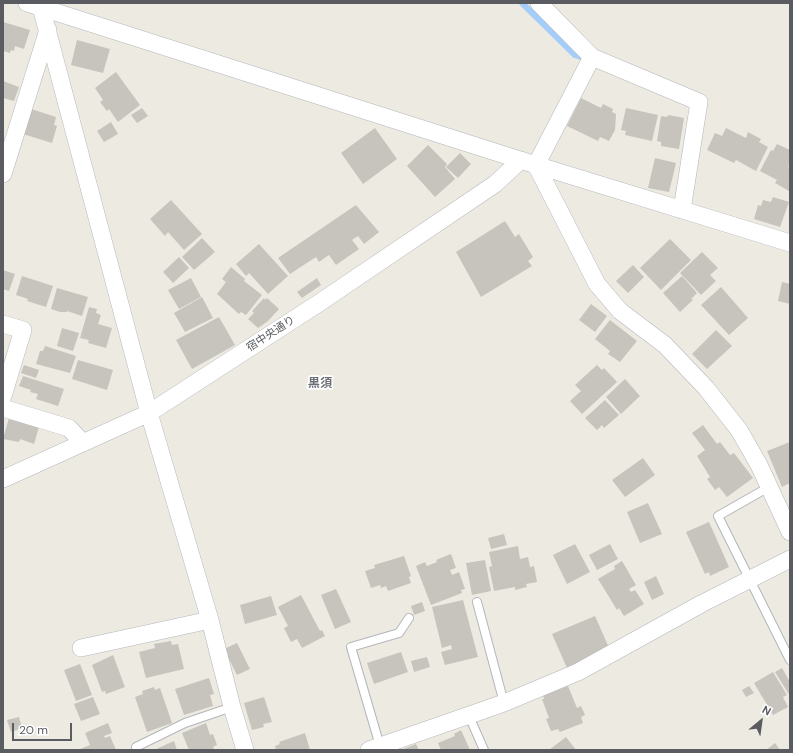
<!DOCTYPE html>
<html>
<head>
<meta charset="utf-8">
<style>
  body { margin:0 }
  #map { position:relative; width:793px; height:753px; overflow:hidden; background:#eceae1; font-family:"DM Sans",sans-serif }
  canvas { display:block }
  .frame { position:absolute; inset:0; border:4px solid #5a5c61; pointer-events:none }
  .north { position:absolute; left:741px; top:701px; width:40px; height:40px; -webkit-text-stroke:3px #fff; paint-order:stroke; rotate:29deg; font-size:11px; font-weight:700; line-height:16px; text-align:center; color:#5a5c61 }
  .north::after { content:''; display:block; margin:auto; width:14px; height:18px; background:#5a5c61; clip-path:polygon(50% 0,100% 100%,50% 72%,0 100%) }
  .scale { position:absolute; left:12px; top:723px; width:60px; height:18px; box-sizing:border-box; border:2px solid #5a5c61; border-top:0; padding-left:5px; font-size:12px; line-height:14px; white-space:nowrap; color:#5a5c61; -webkit-text-stroke:3px #fff; paint-order:stroke }
</style>
</head>
<body>
<div id="map">
<canvas width="793" height="753"></canvas>
<div class="frame"></div>
<div class="north">N</div>
<div class="scale">20 m</div>
</div>
<script>
const ctx = document.querySelector('canvas').getContext('2d');
ctx.lineJoin = 'round';
const poly = rows => new Path2D(rows.map(r => 'M' + r).join(''));
function trace(path, color, width, dash) { ctx.strokeStyle = color; ctx.lineWidth = width; ctx.lineCap = dash ? 'butt' : 'round'; ctx.setLineDash(dash || []); ctx.stroke(path); }
function fill(path, color) { ctx.fillStyle = color; ctx.fill(path, 'evenodd'); }
function write(font, color, halo, rows, align = 'center') {
  ctx.font = font + ' "DM Sans","Noto Sans JP",sans-serif'; ctx.lineWidth = 3.5; ctx.setLineDash([]); ctx.textBaseline = 'middle'; ctx.strokeStyle = halo; ctx.fillStyle = color; for (const [text, x, y, turn = 0] of rows) {
    ctx.save(); ctx.translate(x, y); ctx.rotate((+turn || 0) * Math.PI / 180); ctx.textAlign = isNaN(turn) ? turn : align; if (halo) ctx.strokeText(text, 0, 0); ctx.fillText(text, 0, 0); ctx.restore();
  }
}
const stream = poly([
  [522,3,575,55,587,59]
]);
const building = poly([
  [3,22,30,30,24,49,15,46,14,51,11,50,10,53,3,51],
  [77,40,110,49,103,73,71,65],
  [116,72,140,105,118,122,109,109,107,111,100,102,103,100,95,88],
  [3,81,19,87,14,101,3,98],
  [581,98,601,108,603,104,613,109,612,112,616,114,615,130,609,141,600,137,598,141,567,126],
  [142,108,148,116,137,123,131,115],
  [626,108,658,115,652,141,625,135,626,131,621,130],
  [31,109,56,117,54,125,57,126,52,143,23,134],
  [668,115,684,118,679,149,661,146,661,142,657,141,661,116,667,117],
  [111,122,118,134,104,142,97,131],
  [375,128,397,159,363,184,341,153],
  [726,128,746,138,748,132,761,139,759,142,768,147,756,171,736,160,734,163,707,150,715,133,722,136],
  [777,144,790,150,790,163,788,167,790,168,789,191,775,183,777,180,760,171,771,150,773,151],
  [428,145,447,164,445,167,455,179,435,197,407,166],
  [460,153,471,164,458,178,446,167],
  [655,158,676,163,669,192,648,188],
  [773,197,789,202,780,227,754,219,758,205,761,206,763,200,771,202],
  [171,200,202,234,184,250,168,232,165,236,150,219],
  [356,205,379,232,364,244,358,236,352,240,359,249,336,265,329,255,319,262,316,257,290,274,278,258],
  [505,221,515,237,519,234,533,257,528,261,532,266,481,297,456,252],
  [202,238,215,252,194,270,182,257],
  [670,239,691,260,661,290,640,268],
  [259,244,288,276,268,294,249,273,246,276,236,264],
  [702,252,718,268,710,275,716,281,701,295,680,273],
  [179,257,189,268,173,283,163,272],
  [633,265,644,277,628,293,616,281],
  [231,267,245,279,244,281,262,295,246,315,241,312,239,314,217,294,226,282,222,279],
  [3,270,15,274,9,291,3,289],
  [22,276,53,286,46,307,27,301,28,299,16,295],
  [682,276,697,293,691,299,693,300,680,312,663,293],
  [191,278,201,297,179,309,168,290],
  [317,278,321,285,302,298,297,292],
  [782,282,790,284,790,304,778,301],
  [721,287,748,318,729,335,701,305],
  [57,288,88,297,82,316,67,311,67,312,60,312,51,309],
  [202,297,213,318,185,332,174,313],
  [264,298,265,300,267,298,279,309,268,321,258,328,248,319,254,313,252,311],
  [591,304,607,316,595,332,579,320],
  [89,307,97,309,96,313,101,315,98,324,112,328,106,348,88,343,89,340,80,338],
  [219,317,235,345,192,369,176,340],
  [610,320,637,341,620,362,608,354,610,351,595,339],
  [62,328,79,333,73,351,57,346],
  [716,330,732,346,707,369,692,354],
  [45,346,76,356,70,373,36,364,40,351,43,351],
  [78,360,113,370,107,390,72,379],
  [24,365,39,370,36,378,21,373],
  [597,365,602,370,604,368,617,382,582,414,570,401,581,391,575,385],
  [23,376,64,389,58,406,36,399,38,394,30,392,31,390,19,386],
  [625,379,640,396,621,414,606,397],
  [605,400,619,415,604,428,602,425,597,430,585,418],
  [9,418,39,427,34,444,20,439,19,442,3,439],
  [703,425,717,444,720,442,730,455,734,453,753,478,727,497,719,487,715,490,707,479,710,477,697,456,705,450,692,433],
  [790,442,790,483,782,487,767,451],
  [643,458,655,475,625,497,612,480],
  [648,503,662,534,640,543,627,512],
  [709,522,729,567,710,576,709,572,705,574,686,532],
  [504,534,507,545,491,549,488,538],
  [575,544,590,572,567,584,553,555],
  [610,544,618,559,597,570,589,555],
  [518,546,520,559,528,557,530,567,534,566,537,582,526,584,527,587,515,590,515,587,494,591,489,567,492,566,489,552],
  [451,554,456,568,450,570,452,575,459,572,465,589,461,590,462,593,431,605,416,566,425,562,427,566,437,562,436,560],
  [404,556,411,576,409,577,411,583,388,591,386,586,381,588,380,585,371,588,365,571,375,568,374,565],
  [485,560,491,591,472,595,466,563],
  [622,561,636,585,629,589,631,592,635,590,644,604,624,616,619,608,617,610,598,579,615,569,614,566],
  [656,576,664,594,652,600,644,582],
  [336,589,351,622,335,629,321,595],
  [301,595,320,631,322,630,325,636,302,648,297,639,291,642,284,628,288,626,278,607],
  [271,596,277,615,245,624,240,605],
  [463,600,478,657,445,665,441,652,452,649,451,645,442,648,432,607],
  [422,602,425,611,414,615,411,606],
  [595,616,610,650,567,668,552,634],
  [171,641,172,645,178,644,184,669,146,678,139,652,155,648,154,644],
  [237,643,250,669,237,675,224,649],
  [401,652,408,672,374,684,367,663],
  [113,655,125,687,106,694,105,691,102,692,92,665],
  [427,657,430,667,414,672,411,661],
  [80,664,92,695,76,701,64,670],
  [782,668,790,682,790,696,775,672],
  [773,672,787,695,783,697,788,707,773,715,754,683],
  [209,678,214,694,210,695,213,706,184,715,175,689],
  [568,686,577,708,581,706,585,715,581,717,583,723,560,732,558,729,551,731,546,719,549,718,542,699,544,699,543,695],
  [749,686,754,693,746,697,742,690],
  [154,687,155,690,160,688,172,723,147,732,135,697,143,694,142,691],
  [93,697,100,714,81,721,74,704],
  [264,697,272,722,263,724,264,727,252,730,244,703],
  [19,717,22,728,11,732,7,720],
  [108,723,112,733,104,736,105,738,110,736,116,750,78,750,90,745,85,733],
  [206,723,210,735,213,734,217,745,213,747,214,750,189,750,182,733],
  [461,730,470,750,441,750,438,743,455,736,454,734],
  [305,733,310,750,276,750,275,746,280,744,279,742],
  [566,737,576,750,549,750],
  [174,741,177,750,154,750],
  [775,743,780,750,766,750],
  [416,744,419,750,401,750]
]);
const service = poly([
  [769,487,718,516,790,660],
  [477,602,504,703],
  [469,716,484,750],
  [380,746,351,647,399,633,409,618],
  [136,747,185,723,232,707]
]);
const minor = poly([
  [27,3,536,165,790,243],
  [539,3,592,57,699,102,682,210],
  [41,7,149,413,210,620,232,707,245,750],
  [592,57,536,165,597,284,620,311,665,345,706,388,739,430,759,465,790,532],
  [3,174,48,30],
  [3,324,23,330,3,396],
  [3,408,69,428,83,443],
  [3,479,149,413,319,303,495,184,521,160],
  [81,648,210,620],
  [369,750,504,703,578,672,701,604,790,559]
]);
const streetNames = [
  ["宿中央通り",271,334,-33]
];
const neighbourhoodNames = [
  ["黒須",320,384]
];
trace(stream, '#a4cdf9', 6);
fill(building, '#c7c4be');
trace(service, '#b4b6bb', 10);
trace(minor, '#b4b6bb', 18);
trace(service, '#fff', 8);
trace(minor, '#fff', 17);
write('11px', '#5a5c61', '#fff', streetNames);
write('bold 12px', '#6b6e73', '#fff', neighbourhoodNames);
</script>
</body>
</html>
